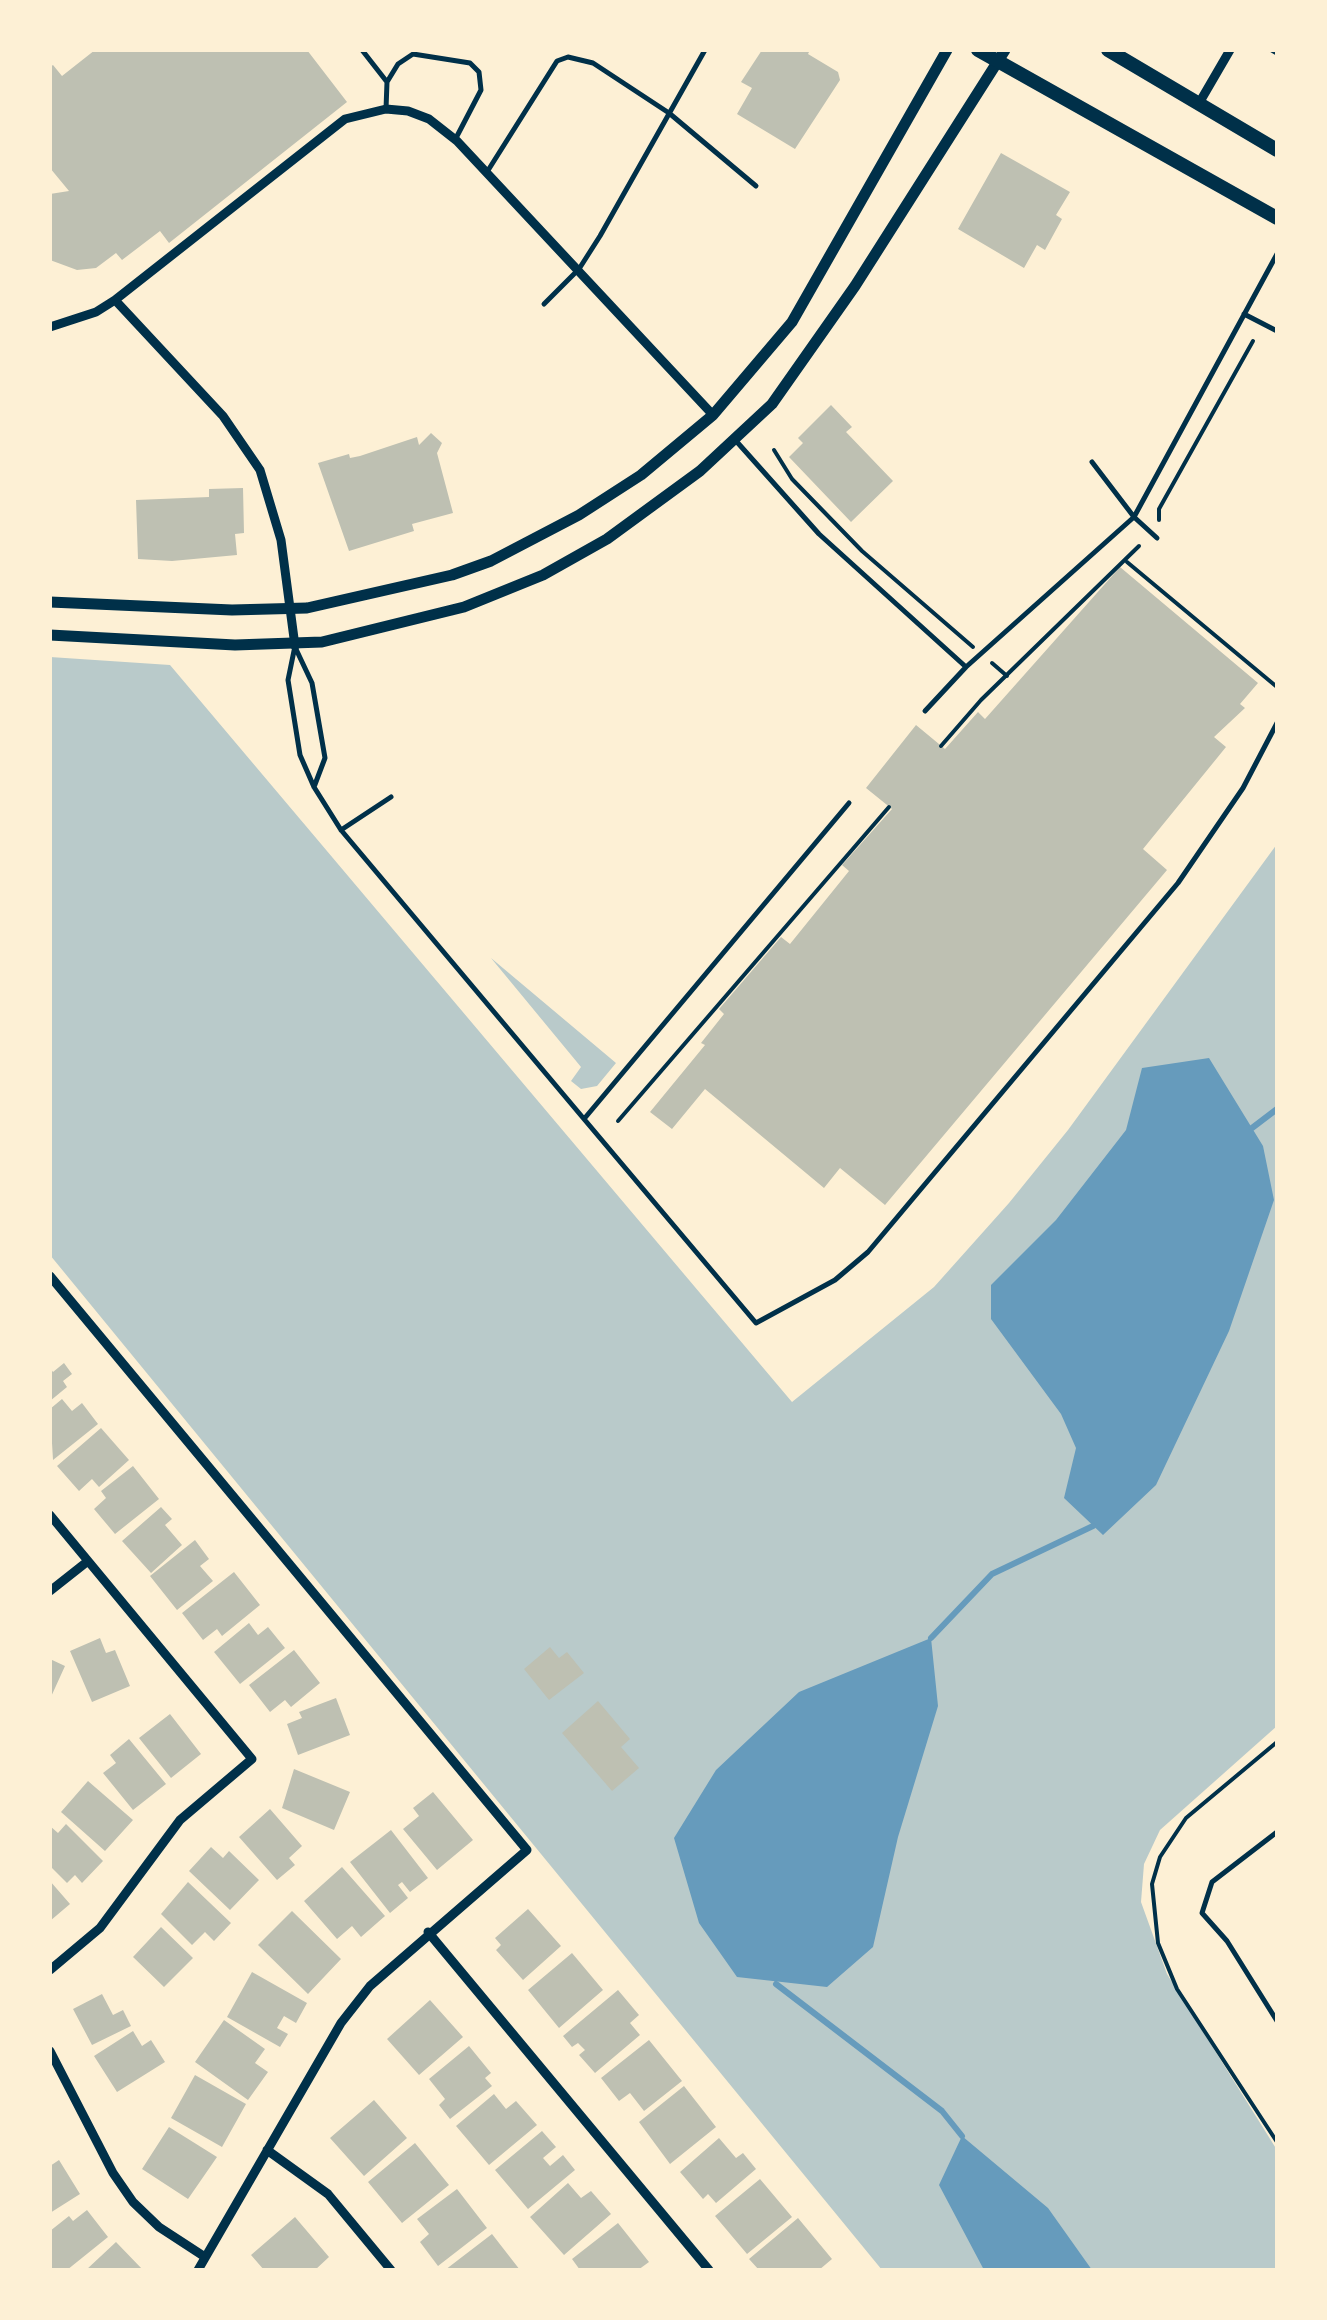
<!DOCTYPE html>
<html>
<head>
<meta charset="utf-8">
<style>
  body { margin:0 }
  #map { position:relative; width:1327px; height:2320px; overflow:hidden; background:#fdf0d5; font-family:"Open Sans",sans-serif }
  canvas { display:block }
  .frame { position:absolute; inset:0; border:52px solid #fdf0d5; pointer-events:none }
</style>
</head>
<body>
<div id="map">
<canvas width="1327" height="2320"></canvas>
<div class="frame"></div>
</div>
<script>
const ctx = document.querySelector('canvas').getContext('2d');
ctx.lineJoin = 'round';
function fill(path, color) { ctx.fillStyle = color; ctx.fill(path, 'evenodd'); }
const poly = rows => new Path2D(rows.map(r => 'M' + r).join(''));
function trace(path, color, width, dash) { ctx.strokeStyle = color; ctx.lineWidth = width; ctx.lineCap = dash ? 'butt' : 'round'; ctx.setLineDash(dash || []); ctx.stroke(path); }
const green = poly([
  [50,657,170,665,792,1402,934,1287,1009,1203,1068,1130,1277,844,1277,1726,1160,1830,1144,1864,1141,1902,1167,1974,1277,2150,1277,2270,882,2270,50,1255],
  [491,958,616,1063,597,1086,581,1089,571,1081,581,1067]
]);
const water = poly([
  [1209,1058,1263,1146,1274,1200,1229,1331,1156,1485,1103,1535,1064,1498,1076,1448,1061,1414,991,1319,991,1285,1056,1220,1126,1130,1142,1068],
  [931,1638,938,1706,898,1837,873,1947,827,1987,737,1977,699,1923,674,1838,716,1770,799,1692],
  [962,2136,1048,2208,1092,2270,984,2270,939,2185]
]);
const stream = poly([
  [1252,1128,1277,1109],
  [931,1638,992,1574,1093,1526],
  [776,1984,942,2111,962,2136]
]);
const building = poly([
  [95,50,307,50,347,102,169,243,160,231,122,260,116,253,96,268,77,270,50,260,50,194,69,191,50,168,50,67,53,65,62,76],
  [762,50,810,50,808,54,838,72,840,80,795,149,737,114,752,88,741,82],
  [1001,153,1070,192,1056,215,1062,219,1045,250,1037,245,1024,268,958,229],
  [831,405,852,427,846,432,893,481,851,522,789,457,803,443,798,438],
  [431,433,442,443,437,453,453,513,412,524,414,531,349,551,318,463,349,454,350,458,360,456,417,437,419,445],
  [243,488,244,533,235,534,237,555,172,561,138,559,136,500,209,497,209,489],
  [1120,567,1258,683,1240,704,1245,708,1214,737,1226,747,1143,849,1167,870,885,1205,840,1168,824,1188,705,1089,672,1129,650,1112,705,1045,701,1043,724,1014,719,1009,781,937,790,944,849,871,842,865,892,809,866,788,916,725,945,749,978,712,985,719],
  [64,1363,72,1374,63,1381,67,1387,50,1401,50,1368,53,1372],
  [62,1399,72,1411,82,1403,98,1424,53,1460,50,1409],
  [101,1428,129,1460,99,1487,92,1479,79,1491,57,1466],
  [133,1466,159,1499,115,1534,94,1509,106,1498,101,1491],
  [161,1507,172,1519,165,1525,182,1545,151,1573,122,1541],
  [195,1540,209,1559,200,1566,213,1581,177,1610,150,1576],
  [234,1572,260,1605,222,1636,217,1629,203,1640,182,1613],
  [249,1623,258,1635,268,1627,285,1648,240,1684,214,1652],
  [100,1638,106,1653,115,1650,130,1686,92,1702,70,1651],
  [550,1647,559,1658,567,1652,584,1673,549,1700,524,1669],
  [294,1650,320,1683,291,1707,285,1700,270,1712,249,1685],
  [50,1659,65,1666,50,1699],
  [336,1698,350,1735,298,1755,287,1724,302,1718,299,1712],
  [598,1701,630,1739,621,1747,639,1768,612,1791,562,1733],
  [170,1714,201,1754,171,1778,139,1738],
  [129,1739,166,1784,133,1810,103,1773,116,1763,110,1755],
  [294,1769,350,1792,334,1830,282,1808],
  [88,1781,133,1820,105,1851,61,1812],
  [433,1792,473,1840,437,1870,403,1829,419,1816,413,1808],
  [270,1809,302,1846,289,1858,295,1865,277,1880,239,1837],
  [66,1824,103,1861,82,1883,75,1875,67,1883,50,1866,50,1826,58,1833],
  [391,1830,428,1878,410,1892,402,1882,398,1885,408,1898,390,1913,350,1862],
  [211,1847,223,1858,229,1851,259,1880,230,1910,189,1871],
  [342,1867,385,1916,361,1937,352,1926,337,1939,304,1901],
  [50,1881,70,1904,50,1921],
  [188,1882,231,1923,214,1941,205,1932,192,1945,161,1914],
  [528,1909,561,1946,523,1980,496,1950,501,1945,495,1938],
  [292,1911,341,1959,308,1994,258,1945],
  [161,1927,193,1958,164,1987,133,1957],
  [572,1953,603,1990,559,2028,528,1990],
  [252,1972,307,2003,296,2023,284,2016,277,2028,288,2034,280,2047,227,2017],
  [618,1990,639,2015,630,2023,640,2035,595,2073,579,2055,585,2050,578,2043,572,2047,563,2036],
  [102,1994,113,2015,123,2010,131,2026,92,2045,73,2009],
  [430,2000,463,2037,419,2075,387,2039],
  [224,2020,265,2049,255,2063,268,2072,248,2100,195,2062],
  [133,2031,142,2046,151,2040,165,2062,117,2092,94,2056],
  [649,2040,682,2081,644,2111,630,2093,619,2101,601,2078],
  [469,2046,491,2073,485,2078,492,2086,450,2119,439,2105,445,2099,429,2079],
  [195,2075,246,2104,222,2147,171,2118],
  [684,2086,716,2127,670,2164,639,2122],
  [494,2094,506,2109,516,2101,537,2125,489,2165,456,2126],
  [374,2100,407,2138,364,2176,330,2138],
  [169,2127,217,2157,188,2199,142,2169],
  [542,2131,556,2147,543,2158,550,2166,563,2155,575,2170,528,2209,495,2170],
  [719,2138,736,2158,743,2153,756,2169,716,2203,708,2194,703,2199,680,2172],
  [415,2143,449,2185,402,2223,368,2182],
  [59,2160,80,2194,50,2213,50,2166],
  [760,2179,792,2217,747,2254,715,2216],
  [568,2183,581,2198,591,2191,611,2214,564,2255,530,2217],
  [457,2189,487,2228,438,2266,420,2242,429,2234,417,2219],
  [87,2210,108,2237,67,2270,50,2270,50,2231,69,2216,73,2221],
  [295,2217,329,2257,315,2270,264,2270,251,2255],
  [798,2218,832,2259,819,2270,759,2270,749,2259],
  [618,2223,649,2262,638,2270,580,2270,572,2259],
  [492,2234,520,2270,445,2270],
  [116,2242,143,2270,86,2270]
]);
const path = poly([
  [774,450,792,479,862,551,973,647],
  [1159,520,1159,509,1253,341],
  [1127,562,1277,687],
  [992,663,1007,676],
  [941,746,981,700,1139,546],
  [618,1121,889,807],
  [1277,1742,1186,1818,1160,1857,1152,1884,1158,1943,1177,1989,1277,2142]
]);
const service = poly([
  [362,50,387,82,386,109],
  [1272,50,1277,53],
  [387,82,398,64,413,54,470,63,479,72,481,90,456,138],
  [487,172,557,61,568,57,593,63,669,113,756,186],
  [544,304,579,269,600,236,705,50],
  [1244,314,1277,331],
  [737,442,819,534,966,667],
  [1092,462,1134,517,1157,538],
  [295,646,288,680,300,755,314,787,341,830,584,1119,849,803],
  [295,647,312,683,325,758,314,787],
  [925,711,966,667,1134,517,1277,254],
  [341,830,391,797],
  [584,1119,756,1323,835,1280,868,1252,1178,883,1243,788,1277,723],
  [1277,1832,1212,1882,1202,1913,1227,1941,1277,2021]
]);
const minor = poly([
  [1198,105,1230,50],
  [50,327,96,312,115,300],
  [295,646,281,540,260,470,223,416,115,300,345,119,386,109,408,111,429,119,457,141,713,415],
  [50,1276,527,1850,370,1986,341,2023,198,2270],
  [50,1515,252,1759,180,1820,100,1928,50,1970],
  [50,1591,88,1561],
  [428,1932,709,2270],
  [50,2051,113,2173,133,2202,159,2227,205,2257],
  [267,2150,328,2194,391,2270]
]);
const tertiary = poly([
  [50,602,232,610,307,608,452,575,491,561,579,515,641,475,713,415,792,322,947,50],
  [50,635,235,645,322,642,464,607,543,575,607,539,700,471,772,404,855,286,1005,50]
]);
const primary = poly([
  [978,50,1277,218],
  [1108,50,1277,150]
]);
fill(green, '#b9caca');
fill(water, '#669bbc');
trace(stream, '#669bbc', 6);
fill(building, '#bec0b2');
trace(path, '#003049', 4);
trace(service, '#003049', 5);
trace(minor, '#003049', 9);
trace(tertiary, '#003049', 11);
trace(primary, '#003049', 14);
</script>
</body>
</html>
